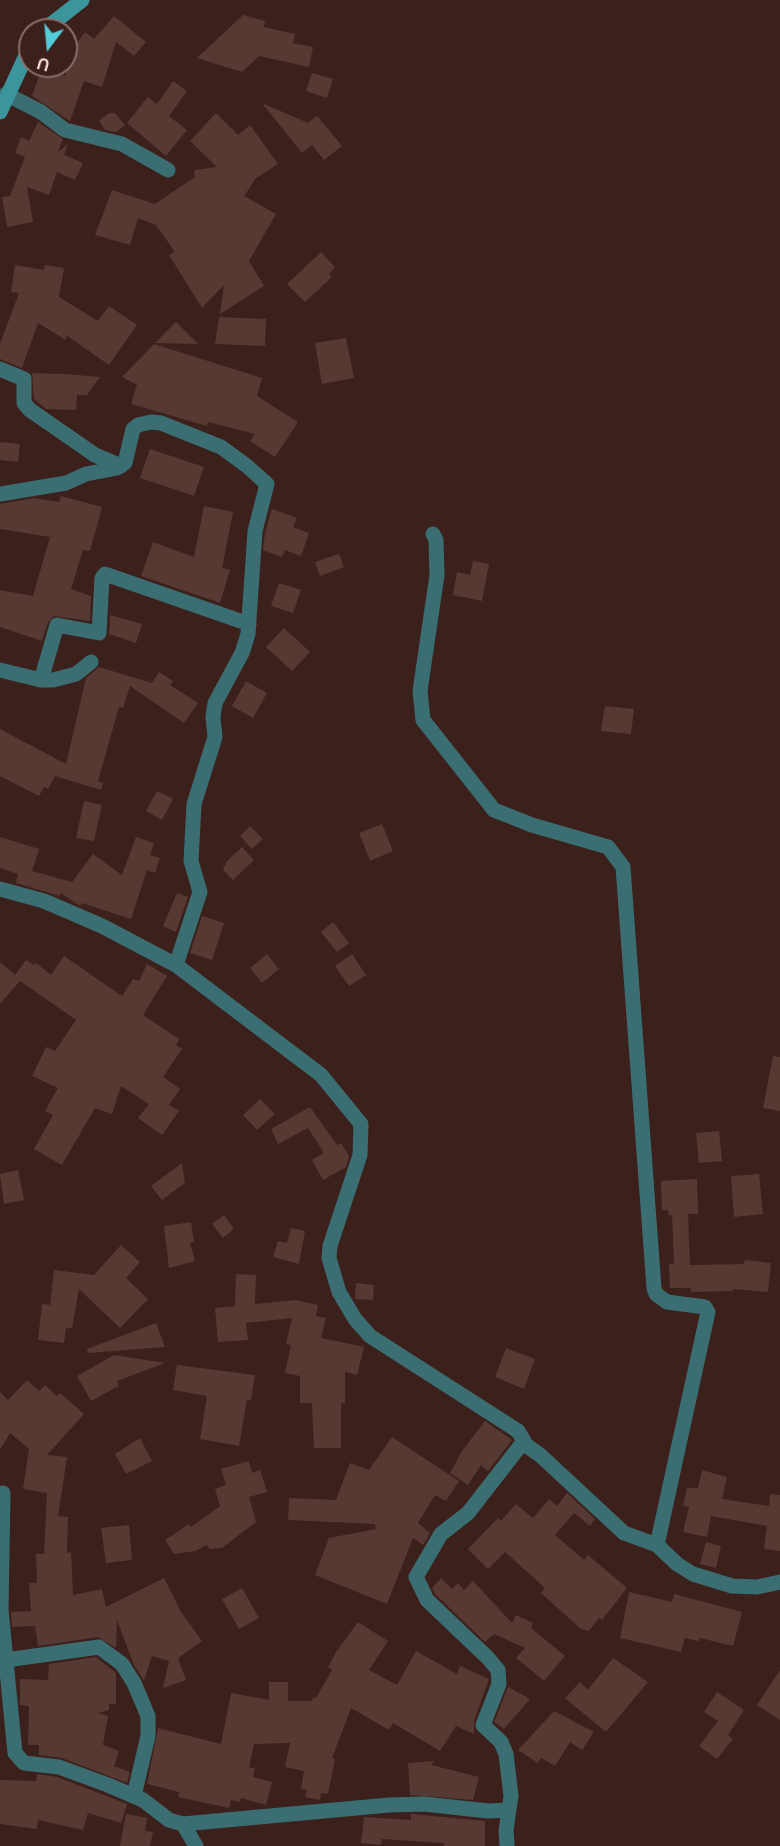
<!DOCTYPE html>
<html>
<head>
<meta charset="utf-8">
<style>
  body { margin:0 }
  #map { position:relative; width:780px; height:1846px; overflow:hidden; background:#3c201b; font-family:Raleway,sans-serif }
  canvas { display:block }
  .north { position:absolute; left:18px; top:18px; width:60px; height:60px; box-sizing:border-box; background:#3c201b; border:2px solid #886f6b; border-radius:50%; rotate:196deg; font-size:16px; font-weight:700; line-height:24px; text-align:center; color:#f9e6e2 }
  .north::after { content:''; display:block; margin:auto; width:21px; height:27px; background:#52ccd6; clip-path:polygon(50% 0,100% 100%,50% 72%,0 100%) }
</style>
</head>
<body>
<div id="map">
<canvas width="780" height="1846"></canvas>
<div class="north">U</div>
</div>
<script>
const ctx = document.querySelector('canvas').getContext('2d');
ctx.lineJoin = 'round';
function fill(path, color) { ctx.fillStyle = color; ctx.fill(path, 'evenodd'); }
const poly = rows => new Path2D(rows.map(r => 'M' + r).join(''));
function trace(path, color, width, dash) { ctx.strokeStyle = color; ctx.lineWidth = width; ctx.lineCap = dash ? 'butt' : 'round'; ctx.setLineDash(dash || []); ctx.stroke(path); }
const building = poly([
  [243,15,265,21,264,27,295,34,293,43,313,47,309,67,259,56,242,72,197,58],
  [114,16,146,42,134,56,116,42,102,87,84,81,70,121,32,96,42,68,66,76,66,58,85,32,94,39],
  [312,73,333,79,327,98,306,91],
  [173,81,187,91,169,116,187,130,166,156,127,123,148,97,157,104],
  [262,103,308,123,317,116,342,146,324,160,312,145,302,153],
  [109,113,115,113,125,125,116,132,105,130,99,121],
  [216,113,238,135,250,125,278,164,256,178,244,196,276,214,249,261,264,286,220,314,224,285,202,308,169,255,175,252,156,225,138,218,130,245,95,235,112,190,155,204,195,177,194,170,217,167,190,141],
  [38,122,63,139,58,152,68,144,64,155,83,163,75,180,57,172,49,195,27,187,33,222,7,227,2,197,10,196,25,157,15,153,21,137,29,141],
  [321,252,335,267,329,274,332,277,305,302,287,284],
  [15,265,44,270,45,265,64,268,59,297,98,321,109,306,137,325,109,365,66,335,66,340,38,323,22,368,0,359,0,344,19,293,11,292],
  [219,317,266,319,265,346,215,344],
  [176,322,198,344,155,343],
  [346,338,354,378,322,384,315,343],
  [154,344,262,378,257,396,298,422,275,457,250,441,255,434,208,422,207,426,131,404,137,385,122,377],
  [32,373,65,374,100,377,87,395,77,395,76,410,46,409,34,399],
  [0,442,20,444,18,462,0,460],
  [150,449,204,467,194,496,140,478],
  [61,496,102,507,90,551,83,550,71,589,91,596,90,621,54,616,48,622,42,641,0,627,0,590,33,596,50,537,0,529,0,504,34,498,59,502],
  [204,506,233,512,222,568,230,570,220,603,141,576,153,542,194,557],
  [272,509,297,518,293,527,309,533,301,556,285,550,282,557,263,550,265,533],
  [339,554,344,567,320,576,315,562],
  [473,561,489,564,482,601,453,595,457,572,470,575],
  [279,583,301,590,293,613,271,606],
  [110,615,142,624,136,643,109,634],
  [284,628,310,652,292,671,266,647],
  [99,667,152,683,159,672,173,681,170,685,198,703,184,723,130,686,123,708,119,707,98,781,103,783,101,790,55,776,48,789,44,787,39,796,0,776,0,729,66,764,86,678],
  [246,681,267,693,253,718,232,706],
  [605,706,634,709,631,734,601,731],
  [157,791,173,799,162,820,146,811],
  [84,801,102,805,94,841,76,838],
  [382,824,393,851,370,861,359,833],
  [250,826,263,839,252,849,240,836],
  [0,837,39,849,32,871,72,882,93,854,122,875,136,837,154,843,150,855,160,858,155,873,147,870,131,919,82,903,80,906,61,893,60,896,16,883,18,874,0,868],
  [242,847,254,860,233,880,223,870,227,861],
  [177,893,188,897,176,932,163,926],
  [202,916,224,923,212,960,190,953],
  [333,922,349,943,337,952,321,932],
  [267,954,279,969,262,983,250,968],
  [352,954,366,975,349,986,335,966],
  [64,956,122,996,133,979,139,981,147,964,167,976,143,1015,179,1039,176,1045,182,1049,163,1077,180,1089,169,1105,179,1111,162,1135,138,1118,149,1104,121,1086,112,1114,95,1108,62,1165,34,1149,53,1115,45,1111,58,1088,32,1076,46,1047,55,1051,76,1020,20,981,0,1004,0,962,15,975,26,960,34,965,36,963,51,975],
  [773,1056,780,1057,780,1111,763,1108],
  [260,1099,275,1114,257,1130,243,1115],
  [310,1107,337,1145,341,1143,349,1156,346,1167,323,1180,312,1160,324,1153,308,1128,278,1144,271,1129],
  [719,1131,722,1161,699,1163,696,1133],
  [182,1163,185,1183,162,1200,151,1186],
  [18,1170,24,1200,4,1204,0,1174],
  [759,1174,763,1214,734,1217,731,1176],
  [697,1179,698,1214,688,1214,690,1265,744,1264,745,1260,771,1263,768,1292,733,1289,733,1291,691,1292,691,1288,670,1288,669,1264,674,1264,672,1215,669,1215,668,1210,662,1210,661,1181],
  [224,1215,234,1229,223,1238,212,1224],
  [191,1222,194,1242,190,1243,195,1261,169,1268,164,1226],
  [291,1228,305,1231,299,1264,273,1257,278,1241,287,1243],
  [121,1245,140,1262,126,1278,148,1299,120,1328,79,1289,72,1328,66,1328,64,1343,38,1340,42,1304,50,1305,54,1270,94,1275],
  [236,1274,256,1275,255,1304,296,1300,318,1305,316,1316,326,1318,321,1338,364,1347,357,1375,345,1372,345,1403,341,1403,341,1448,314,1448,312,1403,300,1403,300,1376,285,1373,291,1345,286,1344,292,1318,246,1323,248,1340,218,1342,215,1308,235,1306],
  [356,1283,374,1285,373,1300,355,1299],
  [156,1323,165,1347,88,1353,87,1349],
  [506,1348,535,1359,524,1389,495,1377],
  [114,1355,165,1363,117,1381,119,1386,91,1401,77,1376],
  [177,1365,255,1375,251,1400,247,1400,239,1446,200,1439,207,1396,173,1390],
  [27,1380,39,1391,45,1385,57,1396,60,1393,84,1414,47,1455,67,1457,58,1516,68,1517,67,1553,71,1552,73,1595,102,1589,106,1607,164,1578,181,1612,202,1641,178,1658,186,1680,163,1688,169,1661,152,1656,144,1681,134,1665,117,1620,116,1648,98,1637,38,1646,35,1626,12,1627,11,1612,31,1611,29,1583,37,1583,36,1554,44,1554,47,1493,23,1489,29,1449,10,1433,0,1450,0,1392,8,1400],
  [485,1421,512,1440,488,1471,481,1465,468,1485,450,1473,462,1451],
  [392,1437,459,1481,446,1501,435,1495,418,1523,430,1533,423,1545,413,1538,387,1604,315,1575,329,1538,376,1529,375,1524,288,1520,289,1498,336,1500,350,1463,369,1470],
  [140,1438,152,1461,126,1474,115,1454],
  [249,1461,252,1473,260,1470,267,1492,249,1497,256,1522,222,1548,210,1549,206,1545,196,1551,174,1554,165,1540,189,1524,191,1527,220,1506,215,1489,226,1485,221,1469],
  [702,1470,727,1477,722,1499,769,1506,770,1494,780,1495,780,1551,764,1549,767,1526,711,1516,707,1537,683,1532,689,1507,683,1506,687,1488,698,1488],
  [567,1493,595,1519,590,1526,574,1513,555,1535,584,1560,588,1555,627,1588,602,1620,599,1618,589,1631,581,1629,541,1593,545,1588,505,1552,488,1569,468,1549,498,1518,501,1521,516,1504,533,1518,549,1499,557,1506],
  [129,1525,132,1560,106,1563,101,1528],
  [706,1542,721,1546,716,1568,700,1564],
  [441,1578,452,1589,458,1583,464,1590,473,1581,512,1623,516,1615,533,1623,531,1628,565,1656,544,1681,516,1658,525,1648,494,1634,485,1642,435,1594,432,1588],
  [242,1588,259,1618,239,1629,222,1599],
  [629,1592,672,1602,674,1594,742,1612,733,1646,700,1638,699,1641,685,1638,681,1652,620,1638],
  [358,1622,388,1641,369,1670,397,1685,416,1651,457,1674,460,1666,489,1679,474,1721,474,1734,456,1726,440,1751,393,1723,389,1730,351,1708,332,1758,335,1759,328,1794,321,1793,320,1800,305,1797,307,1790,301,1789,304,1771,285,1767,290,1743,254,1744,249,1767,255,1769,253,1777,272,1782,266,1805,241,1798,240,1802,231,1800,229,1808,178,1797,179,1792,147,1784,158,1728,221,1744,231,1693,269,1700,269,1682,288,1682,288,1701,312,1701,313,1697,316,1698,332,1670,328,1667,336,1652],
  [96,1657,116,1673,116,1704,109,1704,109,1710,98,1713,108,1716,103,1745,119,1751,114,1766,130,1772,127,1783,62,1758,39,1755,39,1745,28,1745,29,1706,20,1705,20,1679,48,1680,49,1664],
  [613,1658,648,1682,606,1732,565,1698,580,1682,588,1690],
  [780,1670,780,1720,757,1705],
  [508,1687,530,1699,504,1729,494,1722],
  [717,1692,744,1710,728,1735,733,1739,717,1759,699,1746,718,1721,704,1712],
  [554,1711,594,1732,582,1750,570,1742,555,1766,541,1758,538,1763,518,1750],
  [434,1761,431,1765,479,1777,473,1800,410,1795,408,1763],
  [37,1774,57,1777,127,1804,121,1823,88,1813,83,1830,38,1820,37,1829,0,1824,0,1780,36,1781],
  [126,1814,147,1818,145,1831,153,1832,150,1846,120,1846],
  [411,1814,485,1821,485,1846,444,1846,444,1843,382,1839,381,1845,361,1843,364,1817,411,1820]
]);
const street = poly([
  [6,94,41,112,65,130,122,144,168,170],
  [0,369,24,379,24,403,30,410,95,455,121,466],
  [0,494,66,483,86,474,117,468,125,463,133,429,138,425,151,422,161,423,221,447,247,466,267,484,255,531,248,634,242,653,215,703,213,717,215,737,194,804,191,861,200,892,176,965],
  [433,534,436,540,437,575,420,691,423,720,494,810,532,825,608,847,623,867,654,1288,656,1294,667,1302,705,1307,708,1312,657,1545],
  [0,670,41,680,53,680,76,674,91,662],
  [41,680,57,625,99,633,102,578,105,574,249,624],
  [0,889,44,901,102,926,176,965,321,1075,361,1124,360,1155,330,1246,329,1258,339,1292,355,1319,370,1336,518,1431,524,1441,468,1513,441,1534,416,1577,427,1600,488,1658,498,1670,499,1684,483,1725,501,1742,506,1754,511,1796,506,1830,507,1846],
  [523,1443,540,1455,624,1533,657,1545,677,1564,693,1574,732,1586,757,1587,780,1582],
  [3,1493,1,1610,15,1753,24,1763,59,1767,108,1785,143,1800,169,1820,183,1824,389,1805,424,1804,488,1811,509,1810],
  [6,1660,99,1647,122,1664,134,1683,148,1716,148,1736,134,1796],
  [183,1824,196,1846]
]);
const secondary = poly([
  [44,30,82,0],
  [0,112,30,47]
]);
fill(building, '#573933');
trace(street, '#3a6e73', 15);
trace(secondary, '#3b959d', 15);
</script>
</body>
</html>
